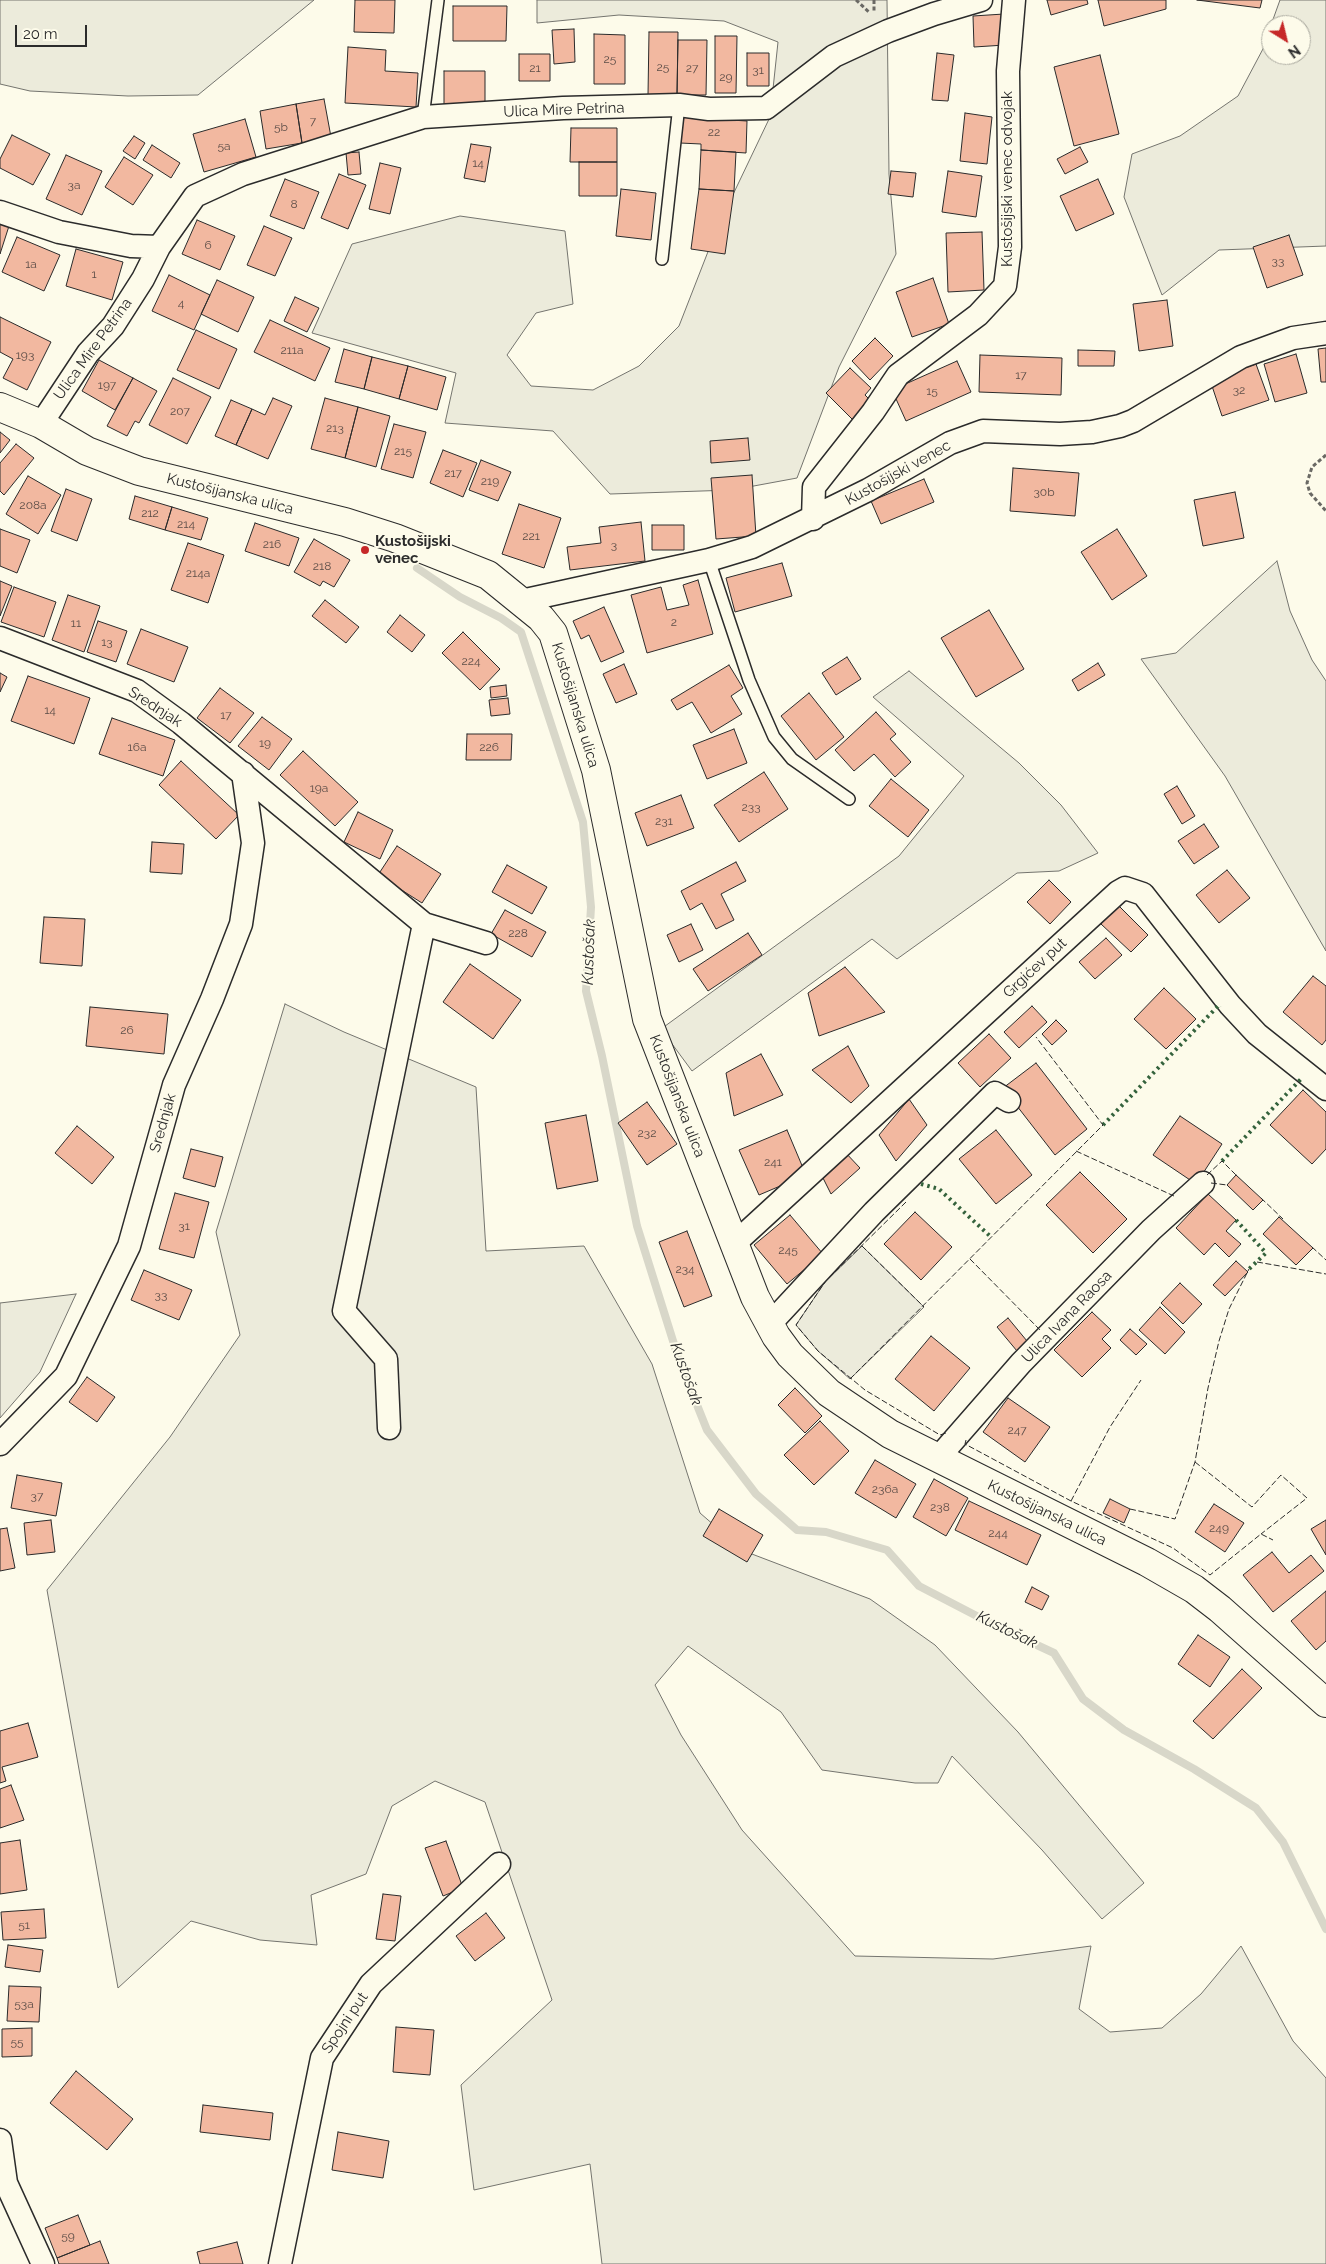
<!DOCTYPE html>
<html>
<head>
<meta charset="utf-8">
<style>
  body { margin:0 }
  #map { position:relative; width:1326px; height:2264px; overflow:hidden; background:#fdfbea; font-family:Raleway,sans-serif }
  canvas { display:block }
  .north { position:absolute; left:1261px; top:15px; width:50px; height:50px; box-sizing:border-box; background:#fdfbea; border:1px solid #a9a89e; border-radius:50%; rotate:144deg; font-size:14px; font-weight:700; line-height:20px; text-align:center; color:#2b2b2b }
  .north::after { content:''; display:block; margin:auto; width:18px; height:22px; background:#c62828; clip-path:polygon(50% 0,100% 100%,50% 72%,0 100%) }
  .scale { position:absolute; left:15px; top:25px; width:72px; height:22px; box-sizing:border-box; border:2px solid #2b2b2b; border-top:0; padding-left:6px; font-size:15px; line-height:18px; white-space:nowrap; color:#2b2b2b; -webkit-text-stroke:4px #fdfbea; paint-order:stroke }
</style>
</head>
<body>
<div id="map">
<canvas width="1326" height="2264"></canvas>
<div class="north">N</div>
<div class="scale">20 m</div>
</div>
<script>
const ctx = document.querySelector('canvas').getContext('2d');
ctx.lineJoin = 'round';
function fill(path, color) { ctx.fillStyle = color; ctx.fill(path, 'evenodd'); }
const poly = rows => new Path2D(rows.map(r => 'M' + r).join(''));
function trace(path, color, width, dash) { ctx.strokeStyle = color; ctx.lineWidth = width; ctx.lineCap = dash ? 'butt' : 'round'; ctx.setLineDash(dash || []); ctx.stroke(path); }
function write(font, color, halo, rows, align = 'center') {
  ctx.font = font + ' Raleway,sans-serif'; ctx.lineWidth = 4; ctx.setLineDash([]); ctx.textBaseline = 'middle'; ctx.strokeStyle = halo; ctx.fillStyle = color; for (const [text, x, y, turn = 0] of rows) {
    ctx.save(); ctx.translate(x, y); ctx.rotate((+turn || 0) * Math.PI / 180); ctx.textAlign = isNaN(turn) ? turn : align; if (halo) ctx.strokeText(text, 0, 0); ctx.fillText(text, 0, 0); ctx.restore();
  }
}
const green = poly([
  [0,0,314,0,198,95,128,96,30,91,0,84,0,0],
  [537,0,887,0,889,174,896,254,839,367,797,478,732,490,610,494,553,431,445,423,456,373,312,333,352,244,460,216,565,231,573,304,536,313,507,355,531,386,593,390,639,366,679,326,718,226,770,117,778,42,724,21,619,15,537,23,537,0],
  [1280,0,1326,0,1326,246,1219,250,1162,295,1124,197,1132,154,1180,136,1238,96,1264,47,1271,26,1271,55,1301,55,1301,25,1271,25,1280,0],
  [1277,561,1290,611,1312,660,1326,681,1326,951,1225,776,1141,659,1176,653,1277,561],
  [909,671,1019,763,1061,805,1098,853,1059,871,1017,873,897,959,872,939,692,1071,661,1029,899,856,964,776,873,697,909,671],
  [285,1004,344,1032,476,1087,486,1251,584,1246,652,1364,700,1513,744,1551,870,1599,935,1645,1018,1732,1144,1883,1102,1919,1042,1850,952,1756,938,1783,915,1783,822,1770,781,1712,688,1646,655,1685,681,1735,742,1830,855,1956,993,1959,1091,1946,1079,2009,1110,2032,1162,2028,1201,1994,1241,1946,1293,2041,1326,2078,1326,2264,602,2264,590,2164,474,2190,461,2085,552,2000,485,1802,435,1781,392,1806,366,1874,311,1895,317,1945,260,1940,191,1921,118,1988,47,1590,170,1437,240,1335,216,1232,285,1004],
  [862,1246,924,1307,850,1379,818,1351,796,1325,825,1282,862,1246],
  [76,1294,40,1372,0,1418,0,1303,76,1294]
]);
const stream = poly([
  [417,568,460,597,501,618,521,632,583,822,591,907,586,991,602,1056,637,1226,679,1360,707,1430,756,1494,797,1530,826,1532,887,1550,919,1586,996,1626,1054,1653,1083,1699,1124,1730,1194,1769,1256,1808,1283,1842,1326,1929]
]);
const building = poly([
  [355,0,395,0,394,33,354,32,355,0],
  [1047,0,1087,0,1088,4,1051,15,1047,0],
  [1098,0,1166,0,1166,9,1104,26,1098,0],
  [1197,0,1262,0,1260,8,1197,0],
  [453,6,507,6,506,41,453,41,453,6],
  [1004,14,1005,45,974,47,973,16,1004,14],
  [574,29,575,62,554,64,552,30,574,29],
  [649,32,678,32,677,95,648,95,649,32],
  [594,34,625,35,625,84,594,84,594,34],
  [715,36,737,36,736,93,715,93,715,36],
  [678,40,707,40,706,95,677,95,678,40],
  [348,47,386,50,385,71,418,73,416,107,345,103,348,47],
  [747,53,769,53,769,86,747,86,747,53],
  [937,53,954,55,948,101,932,100,937,53],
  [519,54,550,54,550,81,519,81,519,54],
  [1100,55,1119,134,1074,146,1054,67,1100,55],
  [444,71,485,71,485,106,444,106,444,71],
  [324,99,331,137,302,143,296,104,324,99],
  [296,104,302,143,266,149,260,111,296,104],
  [965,113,992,117,987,164,960,161,965,113],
  [682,117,747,121,746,153,701,150,701,144,680,143,682,117],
  [245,119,256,157,204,172,193,134,245,119],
  [571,128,617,128,617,162,570,162,571,128],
  [12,135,50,154,33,185,0,168,0,159,12,135],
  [134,136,145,143,135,159,123,151,134,136],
  [471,144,491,147,485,182,464,178,471,144],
  [152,145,180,163,171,178,143,160,152,145],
  [1080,147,1088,162,1065,174,1057,159,1080,147],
  [701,150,736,152,734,191,699,189,701,150],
  [359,152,361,174,348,175,346,153,359,152],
  [66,155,102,171,82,215,46,199,66,155],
  [124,157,153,175,133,205,105,187,124,157],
  [579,162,617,162,617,196,579,196,579,162],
  [380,163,401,168,390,214,369,209,380,163],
  [891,171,916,173,913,197,888,194,891,171],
  [948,171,982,176,976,217,942,212,948,171],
  [339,174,366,185,348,229,321,218,339,174],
  [285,179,319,192,304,229,270,216,285,179],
  [1098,179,1114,214,1076,231,1060,196,1098,179],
  [621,189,656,193,651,240,616,236,621,189],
  [699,189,734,191,725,254,691,249,699,189],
  [197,220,235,236,220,270,182,254,197,220],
  [0,223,9,226,0,254,0,223],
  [264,226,292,238,275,276,247,265,264,226],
  [982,232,984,290,948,292,946,233,982,232],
  [1289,235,1303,275,1267,288,1253,247,1289,235],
  [17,237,60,255,44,291,2,272,17,237],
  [76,249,123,262,112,300,66,286,76,249],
  [169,275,210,295,194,330,152,311,169,275],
  [933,278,949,324,912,337,896,292,933,278],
  [217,280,254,297,238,332,201,314,217,280],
  [295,297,319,308,307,332,284,321,295,297],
  [1167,300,1173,346,1139,351,1133,304,1167,300],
  [0,317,51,342,27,390,3,378,13,359,0,352,0,317],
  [270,320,330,348,315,381,254,352,270,320],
  [196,330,237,349,219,389,177,370,196,330],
  [875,338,893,356,870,380,852,361,875,338],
  [1326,348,1326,382,1321,382,1318,349,1326,348],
  [344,349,372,357,364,389,335,382,344,349],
  [1078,350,1115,351,1114,366,1078,366,1078,350],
  [1296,354,1307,393,1275,402,1264,364,1296,354],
  [980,355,1062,358,1061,395,979,392,980,355],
  [372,357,408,366,399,399,364,389,372,357],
  [99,360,133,378,115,410,82,391,99,360],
  [957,361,971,392,906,421,892,390,957,361],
  [1256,364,1269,400,1222,416,1210,380,1256,364],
  [408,366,446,377,437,410,399,399,408,366],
  [850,368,871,388,865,395,872,402,854,421,826,393,850,368],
  [133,378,157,391,139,423,135,421,127,436,107,426,133,378],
  [173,378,211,397,187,444,149,425,173,378],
  [273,398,292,406,268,459,236,445,252,409,265,415,273,398],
  [325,398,358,407,345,458,311,449,325,398],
  [231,400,252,409,236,445,215,436,231,400],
  [358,407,390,416,376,467,345,458,358,407],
  [394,424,426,432,413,478,381,469,394,424],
  [0,432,10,440,0,453,0,432],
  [748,438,750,460,711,463,710,441,748,438],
  [16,444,34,458,4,495,0,491,0,463,16,444],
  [443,450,477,463,463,497,430,483,443,450],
  [481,460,511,472,498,501,469,490,481,460],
  [1013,468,1079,473,1075,516,1010,511,1013,468],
  [752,475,756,536,716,539,711,478,752,475],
  [28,476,61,495,38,534,6,514,28,476],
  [924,479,934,502,881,524,871,501,924,479],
  [66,489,92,499,77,541,51,531,66,489],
  [1235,492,1244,538,1203,546,1194,500,1235,492],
  [135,496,172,507,165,530,129,519,135,496],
  [519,504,561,518,544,568,502,554,519,504],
  [172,507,208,518,201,540,165,530,172,507],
  [641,522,645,561,570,570,567,547,601,543,599,527,641,522],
  [255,523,299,538,289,566,245,551,255,523],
  [652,525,684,525,684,550,652,550,652,525],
  [0,529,30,540,17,573,0,566,0,529],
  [1117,529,1147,576,1112,600,1081,552,1117,529],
  [314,539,350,560,334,587,323,581,320,586,294,572,314,539],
  [188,543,224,555,208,603,171,590,188,543],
  [782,563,792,596,735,612,726,578,782,563],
  [698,580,713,634,647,653,631,595,661,587,667,610,689,605,683,585,698,580],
  [0,581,12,586,0,616,0,581],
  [14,587,56,602,44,637,1,622,14,587],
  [68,595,100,606,84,652,52,640,68,595],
  [325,600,359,627,346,643,312,616,325,600],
  [604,607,624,652,601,662,589,635,581,639,573,621,604,607],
  [989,610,1024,669,976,697,941,638,989,610],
  [400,615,425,635,412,652,387,632,400,615],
  [98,621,127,631,116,662,87,652,98,621],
  [141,629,188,647,174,682,127,664,141,629],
  [463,632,500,669,480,690,442,653,463,632],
  [847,657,861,679,836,695,822,673,847,657],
  [1098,663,1105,675,1078,691,1072,680,1098,663],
  [624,664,637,694,616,703,603,674,624,664],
  [729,665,743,688,731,696,742,714,711,733,692,702,677,710,671,700,729,665],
  [0,673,7,677,0,692,0,673],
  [28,676,90,698,74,744,11,721,28,676],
  [506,685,507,696,491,698,490,687,506,685],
  [220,688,254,713,230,743,197,718,220,688],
  [809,693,844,737,816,760,781,716,809,693],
  [508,698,510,714,491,716,489,700,508,698],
  [876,712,896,734,890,739,911,762,895,777,874,754,854,771,835,750,876,712],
  [262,717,292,739,269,770,238,746,262,717],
  [112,718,175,740,163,776,99,754,112,718],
  [734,729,747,763,707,779,693,745,734,729],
  [467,734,512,734,511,760,466,760,467,734],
  [303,751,358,802,335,826,280,775,303,751],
  [181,761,239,815,216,839,159,785,181,761],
  [764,772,788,809,739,842,714,805,764,772],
  [891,779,929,810,908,837,869,806,891,779],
  [1177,786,1195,816,1182,824,1164,794,1177,786],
  [681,795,694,828,647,846,635,813,681,795],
  [358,812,393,830,380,859,344,842,358,812],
  [1204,824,1219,847,1194,864,1178,841,1204,824],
  [152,842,184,844,182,874,150,872,152,842],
  [397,846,441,874,422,903,378,875,397,846],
  [736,862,746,881,721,894,734,920,716,929,702,903,690,910,681,891,736,862],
  [507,865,547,887,532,914,492,892,507,865],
  [1227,870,1250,898,1219,923,1196,895,1227,870],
  [1049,880,1071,902,1050,924,1027,902,1049,880],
  [1119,906,1148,935,1131,952,1101,924,1119,906],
  [505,910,546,932,532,957,491,934,505,910],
  [44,917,85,919,82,966,40,963,44,917],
  [691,924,703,950,679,962,667,935,691,924],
  [748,933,762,955,708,991,693,969,748,933],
  [1106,938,1122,955,1095,979,1079,962,1106,938],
  [470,964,521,1000,493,1039,443,1002,470,964],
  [845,967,885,1012,819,1036,808,993,845,967],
  [1313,976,1326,986,1326,1040,1322,1045,1283,1012,1313,976],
  [1164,988,1196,1019,1166,1049,1134,1019,1164,988],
  [1032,1006,1047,1022,1019,1048,1004,1032,1032,1006],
  [90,1007,168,1014,164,1054,86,1046,90,1007],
  [1056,1020,1067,1031,1052,1045,1042,1034,1056,1020],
  [989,1034,1011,1058,980,1087,958,1063,989,1034],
  [848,1046,869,1086,851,1103,812,1070,848,1046],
  [761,1054,783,1095,734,1116,726,1073,761,1054],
  [1036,1063,1087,1129,1055,1155,1003,1088,1036,1063],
  [1303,1090,1326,1112,1326,1149,1312,1164,1270,1125,1303,1090],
  [909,1099,927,1125,896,1161,879,1135,909,1099],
  [647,1102,677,1144,647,1165,618,1123,647,1102],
  [586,1115,598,1181,557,1189,545,1123,586,1115],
  [1180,1116,1222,1144,1196,1184,1153,1155,1180,1116],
  [77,1126,114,1157,92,1184,55,1153,77,1126],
  [787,1130,806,1175,759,1195,739,1150,787,1130],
  [996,1130,1032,1175,996,1204,959,1159,996,1130],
  [191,1149,223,1157,215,1187,183,1178,191,1149],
  [844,1151,860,1168,831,1194,820,1172,844,1151],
  [1080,1172,1127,1219,1093,1253,1046,1205,1080,1172],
  [1236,1175,1263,1200,1253,1210,1227,1185,1236,1175],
  [175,1193,209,1202,194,1258,159,1249,175,1193],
  [1208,1194,1236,1220,1226,1231,1241,1244,1229,1257,1215,1243,1204,1255,1176,1228,1208,1194],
  [915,1212,952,1247,921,1280,884,1244,915,1212],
  [790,1215,823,1254,787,1284,754,1245,790,1215],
  [1279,1217,1313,1248,1296,1265,1263,1234,1279,1217],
  [687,1231,712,1296,684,1307,659,1242,687,1231],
  [1236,1261,1248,1272,1225,1296,1213,1285,1236,1261],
  [144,1270,192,1290,179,1320,131,1300,144,1270],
  [1180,1283,1202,1304,1183,1324,1161,1303,1180,1283],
  [1160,1307,1185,1332,1165,1354,1139,1330,1160,1307],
  [1092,1312,1111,1330,1102,1339,1111,1348,1082,1377,1054,1350,1092,1312],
  [1008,1318,1027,1341,1017,1351,997,1327,1008,1318],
  [1130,1329,1147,1344,1136,1355,1120,1340,1130,1329],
  [931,1336,970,1368,934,1411,895,1379,931,1336],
  [87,1377,115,1397,97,1422,69,1402,87,1377],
  [795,1388,822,1416,805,1433,778,1405,795,1388],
  [1008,1398,1050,1427,1025,1462,983,1432,1008,1398],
  [820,1421,849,1451,814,1485,784,1455,820,1421],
  [875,1460,916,1484,896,1518,855,1493,875,1460],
  [17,1475,62,1483,56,1516,11,1508,17,1475],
  [934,1479,968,1498,946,1536,913,1517,934,1479],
  [1110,1499,1130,1509,1124,1523,1103,1513,1110,1499],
  [969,1501,1041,1535,1027,1565,955,1530,969,1501],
  [1214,1504,1244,1523,1225,1552,1195,1532,1214,1504],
  [719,1509,763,1535,747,1562,703,1536,719,1509],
  [51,1520,55,1552,27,1555,24,1523,51,1520],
  [1326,1520,1326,1555,1311,1529,1326,1520],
  [7,1528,15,1568,0,1571,0,1529,7,1528],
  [1272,1552,1289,1573,1311,1555,1324,1571,1273,1612,1243,1575,1272,1552],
  [1032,1587,1049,1596,1042,1610,1025,1602,1032,1587],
  [1326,1591,1326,1641,1316,1650,1291,1621,1326,1591],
  [1198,1635,1230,1657,1210,1687,1178,1664,1198,1635],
  [1242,1669,1262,1688,1213,1739,1193,1721,1242,1669],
  [28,1723,38,1757,2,1767,6,1781,0,1783,0,1731,28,1723],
  [11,1785,24,1820,0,1828,0,1789,11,1785],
  [20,1840,27,1890,0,1894,0,1843,20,1840],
  [446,1841,463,1888,443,1896,425,1848,446,1841],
  [383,1894,401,1896,395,1941,376,1939,383,1894],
  [44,1909,46,1938,3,1940,1,1912,44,1909],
  [486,1913,505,1938,475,1961,456,1936,486,1913],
  [8,1945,43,1950,40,1972,5,1967,8,1945],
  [9,1986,41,1987,39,2022,7,2021,9,1986],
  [396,2027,434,2030,430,2075,393,2072,396,2027],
  [32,2028,32,2056,2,2057,2,2029,32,2028],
  [76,2071,133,2119,107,2150,50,2103,76,2071],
  [203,2105,273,2113,270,2140,200,2132,203,2105],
  [338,2132,389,2141,383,2178,332,2170,338,2132],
  [78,2215,90,2245,57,2258,45,2228,78,2215],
  [100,2241,109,2264,59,2264,57,2258,100,2241],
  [237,2242,243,2264,200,2264,197,2252,237,2242]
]);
const path = poly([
  [856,0,870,13],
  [874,0,874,12],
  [1326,455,1312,467,1307,483,1310,493,1326,511]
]);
const service = poly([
  [423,117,438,0],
  [662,259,679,105],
  [709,560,749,680,774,737,792,759,849,799]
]);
const minor = poly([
  [0,212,59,232,131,246,159,247],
  [41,424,88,353,113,326,143,279,159,247,195,196,243,174,423,117,563,108,679,105,709,109,766,108,834,56,888,31,934,14,981,0],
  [813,519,814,487,873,412,898,375,978,315,1005,286,1010,247,1008,71,1014,0],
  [521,601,709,560,752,547,868,490,950,443,983,431,1060,434,1092,432,1120,426,1133,421,1241,357,1293,338,1326,333],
  [0,638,137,691,181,723,424,924,486,943],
  [734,1244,1118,892,1125,888,1143,894,1230,1005,1257,1034,1326,1089],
  [769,1325,874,1212,995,1093,1009,1101],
  [389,1428,386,1359,344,1311,424,924],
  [0,1444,66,1376,129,1246,174,1085,212,999,241,924,253,843,243,773],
  [938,1458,1021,1363,1151,1230,1203,1183],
  [0,2140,6,2183,43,2264],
  [280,2264,322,2058,371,1984,499,1864]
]);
const tertiary = poly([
  [0,407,41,424,87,451,139,471,345,522,395,538,488,575,541,618,553,633,596,770,647,1019,755,1297,776,1336,790,1355,829,1393,890,1434,1147,1562,1194,1589,1220,1609,1326,1703]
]);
const hedge = poly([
  [1103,1125,1219,1005,1220,1007],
  [1222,1161,1302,1078],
  [921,1184,939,1189,991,1237],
  [1236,1220,1266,1253,1249,1269]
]);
const fence = poly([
  [1076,1151,1174,1196],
  [1207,1175,1222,1161,1237,1176],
  [1211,1183,1227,1185],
  [1261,1198,1283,1219],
  [906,1202,825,1282,796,1325,818,1351,865,1390,940,1435,946,1433],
  [862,1246,924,1307],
  [1312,1247,1326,1260],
  [970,1259,1041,1331],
  [1257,1262,1326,1274],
  [850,1379,1103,1125,1036,1037],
  [966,1440,965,1444,1071,1501,1173,1548,1210,1575,1261,1534,1273,1540],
  [1195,1462,1252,1507,1281,1475,1307,1498,1261,1534],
  [1071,1501,1110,1427,1141,1380],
  [1130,1509,1175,1519,1195,1462,1208,1388,1219,1341,1229,1309,1249,1269]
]);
const markers = [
  [365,550,5,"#c62828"]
];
const numberNames = [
  ["25",610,59],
  ["25",663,67],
  ["21",535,68],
  ["27",692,68],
  ["31",758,70],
  ["29",726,77],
  ["7",313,121],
  ["5b",281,127],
  ["22",714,132],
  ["5a",224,146],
  ["14",478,163],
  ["3a",74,185],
  ["8",294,204],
  ["6",208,245],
  ["33",1278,261],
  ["1a",31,264],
  ["1",94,274],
  ["4",181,303],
  ["211a",292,350],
  ["193",25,355],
  ["17",1021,375],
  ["197",107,385],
  ["32",1239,390],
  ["15",932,391],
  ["207",180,411],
  ["213",335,428],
  ["215",403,451],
  ["217",453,473],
  ["219",490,481],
  ["30b",1044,492],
  ["208a",33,505],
  ["212",150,513],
  ["214",186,524],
  ["221",531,536],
  ["216",272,544],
  ["3",614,545],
  ["218",322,566],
  ["214a",198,573],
  ["2",674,622],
  ["11",76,623],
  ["13",107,642],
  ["224",471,661],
  ["14",50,710],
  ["17",226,715],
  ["19",265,743],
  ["16a",137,747],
  ["226",489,747],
  ["19a",319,788],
  ["233",751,807],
  ["231",664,821],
  ["228",518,933],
  ["26",127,1030],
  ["232",647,1133],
  ["241",773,1162],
  ["31",184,1226],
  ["245",788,1250],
  ["234",685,1269],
  ["33",161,1295],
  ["247",1017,1430],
  ["236a",885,1489],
  ["37",37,1496],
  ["238",940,1507],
  ["249",1219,1528],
  ["244",998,1533],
  ["51",24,1925],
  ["53a",24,2004],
  ["55",17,2042],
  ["59",68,2236]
];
const streetNames = [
  ["Ulica Mire Petrina",564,110,-2],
  ["Kustošijski venec odvojak",1007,179,-90],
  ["Ulica Mire Petrina",93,349,-54],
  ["Kustošijski venec",898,473,-29],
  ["Kustošijanska ulica",230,494,14],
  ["Kustošijanska ulica",575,705,73],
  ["Srednjak",155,707,33],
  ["Grgićev put",1035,968,-43],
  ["Kustošijanska ulica",677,1096,69],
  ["Srednjak",163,1123,-74],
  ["Ulica Ivana Raosa",1067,1317,-46],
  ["Kustošijanska ulica",1047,1513,26],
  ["Spojni put",345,2023,-56]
];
const poiNames = [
  ["Kustošijski",375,541],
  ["venec",375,558]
];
const waterNames = [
  ["Kustošak",589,952,-88],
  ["Kustošak",686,1374,70],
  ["Kustošak",1007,1630,26]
];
fill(green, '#ecebdb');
trace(green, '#74746e', 1);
trace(stream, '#d8d7c9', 8);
fill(building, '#f2b8a0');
trace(building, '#2b2b2b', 1);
trace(service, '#2b2b2b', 14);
trace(minor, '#2b2b2b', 25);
trace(tertiary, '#2b2b2b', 30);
trace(path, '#6a6964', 3, [4, 2.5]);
trace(service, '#fdfbea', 11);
trace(minor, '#fdfbea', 22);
trace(tertiary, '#fdfbea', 28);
trace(hedge, '#34623c', 4, [2.5, 4]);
trace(fence, '#2b2b2b', 1, [6, 2.5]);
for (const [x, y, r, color] of markers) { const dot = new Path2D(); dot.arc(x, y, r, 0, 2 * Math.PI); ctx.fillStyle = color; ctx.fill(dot); trace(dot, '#fdfbea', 2); }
write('12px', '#5d4e48', null, numberNames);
write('15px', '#2b2b2b', '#fdfbea', streetNames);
write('bold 15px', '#2b2b2b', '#fdfbea', poiNames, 'left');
write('italic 16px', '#2b2b2b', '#fdfbea', waterNames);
</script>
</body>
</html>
